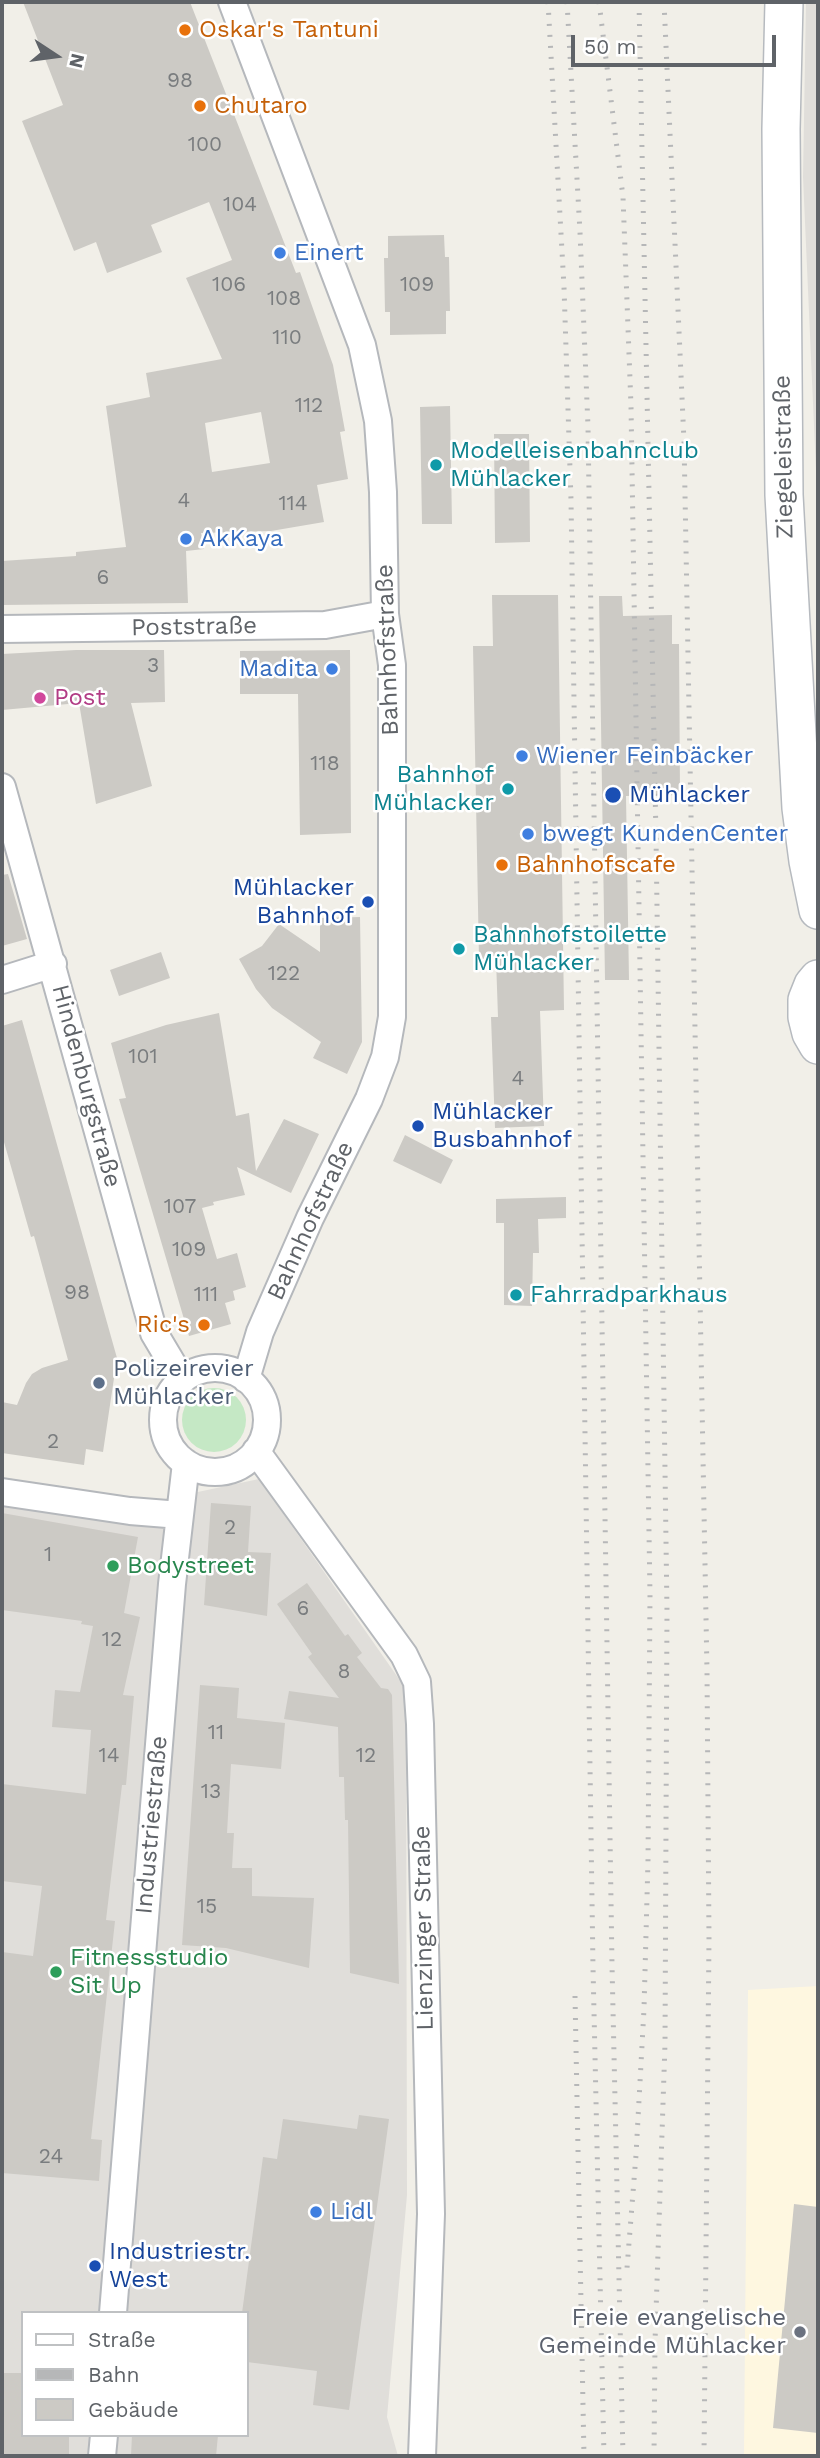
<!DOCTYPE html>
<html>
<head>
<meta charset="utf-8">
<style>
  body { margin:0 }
  #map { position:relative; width:820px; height:2458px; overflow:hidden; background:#f1efe8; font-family:"Work Sans",sans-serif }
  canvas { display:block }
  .frame { position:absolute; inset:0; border:4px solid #5f6368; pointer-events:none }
  .legend { position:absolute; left:21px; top:2311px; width:228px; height:126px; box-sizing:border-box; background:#fff; border:2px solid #bfc1c3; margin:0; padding:9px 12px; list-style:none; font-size:21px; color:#5f6368 }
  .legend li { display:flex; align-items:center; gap:14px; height:35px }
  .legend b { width:35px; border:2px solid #bfc1c3 }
  .north { position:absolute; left:21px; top:21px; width:70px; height:70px; -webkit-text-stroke:5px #fff; paint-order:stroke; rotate:103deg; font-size:19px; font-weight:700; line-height:28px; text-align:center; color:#5f6368 }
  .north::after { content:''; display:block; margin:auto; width:24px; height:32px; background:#5f6368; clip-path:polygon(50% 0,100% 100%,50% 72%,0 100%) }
  .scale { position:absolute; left:571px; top:35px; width:205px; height:32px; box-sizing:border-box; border:4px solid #5f6368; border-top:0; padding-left:9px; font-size:21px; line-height:24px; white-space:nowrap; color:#5f6368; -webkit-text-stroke:5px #fff; paint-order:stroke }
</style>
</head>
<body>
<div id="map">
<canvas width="820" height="2458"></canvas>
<div class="frame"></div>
<ul class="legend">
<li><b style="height:9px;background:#fff"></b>Straße</li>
<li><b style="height:9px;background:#b6b7b8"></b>Bahn</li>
<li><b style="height:19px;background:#cccac5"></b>Gebäude</li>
</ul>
<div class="north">N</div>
<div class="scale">50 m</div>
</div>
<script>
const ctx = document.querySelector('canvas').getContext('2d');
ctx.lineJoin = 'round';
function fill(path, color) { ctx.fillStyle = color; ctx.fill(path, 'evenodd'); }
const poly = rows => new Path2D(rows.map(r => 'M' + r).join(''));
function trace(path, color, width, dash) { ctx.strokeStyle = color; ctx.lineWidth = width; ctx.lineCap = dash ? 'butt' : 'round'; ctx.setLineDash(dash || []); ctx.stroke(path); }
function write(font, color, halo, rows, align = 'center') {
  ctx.font = font + ' "Work Sans",sans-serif'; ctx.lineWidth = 5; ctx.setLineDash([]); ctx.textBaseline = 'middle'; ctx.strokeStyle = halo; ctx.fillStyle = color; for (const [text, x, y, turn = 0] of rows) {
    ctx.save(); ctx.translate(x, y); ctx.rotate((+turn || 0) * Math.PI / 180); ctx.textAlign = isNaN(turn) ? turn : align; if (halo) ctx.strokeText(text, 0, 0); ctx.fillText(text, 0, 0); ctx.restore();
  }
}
const commercial = poly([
  [818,1986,818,2456,744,2456,748,1990]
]);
const industrial = poly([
  [806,2,818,2,818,516,803,177],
  [2,1477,146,1503,259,1479,406,1689,407,2195,387,2417,398,2456,2,2456],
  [23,2313,247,2313,247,2435,23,2435]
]);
const green = poly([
  '182 1420a32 32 0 1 1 64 0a32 32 0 1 1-64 0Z'
]);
const building = poly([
  [23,2,190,2,296,273,300,272,333,365,345,431,340,432,348,479,317,485,324,522,271,531,201,533,204,549,186,551,188,603,2,605,2,561,76,556,76,552,126,547,106,406,150,397,146,373,222,359,186,278,232,260,209,202,151,225,162,252,107,273,96,242,74,251,22,121,63,105],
  [261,412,270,463,212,472,205,423],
  [444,235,445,257,449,257,450,311,446,311,446,334,390,335,390,312,385,312,384,258,388,258,388,236],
  [450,406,452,524,422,524,420,407],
  [494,434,529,434,530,542,495,543],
  [492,595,558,595,564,1010,540,1011,544,1126,495,1128,491,1017,498,1017,496,959,479,959,473,646,493,646],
  [599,596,622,596,623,616,672,615,672,644,679,644,680,795,626,796,629,980,605,980],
  [76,650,164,650,165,702,131,703,152,786,96,804,79,703,2,710,2,654],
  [350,650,351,833,300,835,298,694,240,694,240,651],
  [8,874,27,939,2,946,2,875],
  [360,917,362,1042,347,1074,313,1058,321,1042,272,1008,256,989,239,959,262,946,279,924,320,952,320,918],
  [161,952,170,978,119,996,110,970],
  [219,1013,236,1116,249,1113,256,1171,284,1119,319,1134,291,1193,237,1167,245,1195,213,1202,214,1205,202,1208,217,1259,237,1253,246,1287,233,1291,235,1300,225,1303,231,1324,189,1336,119,1099,126,1098,111,1043,166,1025],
  [22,1020,117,1358,103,1452,86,1449,84,1465,2,1453,2,1402,17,1405,26,1383,32,1374,42,1368,68,1360,34,1236,31,1237,2,1135,2,1026],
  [405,1135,453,1160,441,1184,393,1161],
  [566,1197,566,1218,538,1219,539,1253,533,1253,532,1306,504,1305,504,1223,496,1223,496,1199],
  [211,1503,251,1506,248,1552,271,1553,267,1616,204,1605],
  [2,1513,138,1537,124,1613,140,1617,123,1695,134,1696,126,1785,122,1785,106,1920,115,1921,91,2139,102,2140,99,2181,2,2173,2,1952,33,1956,42,1886,2,1881,2,1784,86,1794,91,1730,52,1727,55,1690,80,1692,93,1626,81,1624,82,1621,2,1610],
  [307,1583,345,1636,348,1634,362,1653,357,1657,381,1688,388,1689,392,1695,399,1984,350,1973,348,1820,345,1820,344,1777,339,1777,338,1727,284,1719,289,1691,339,1698,308,1657,312,1654,277,1604],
  [200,1685,239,1688,237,1718,285,1723,281,1769,231,1764,227,1833,234,1833,232,1868,252,1868,252,1896,314,1898,309,1968,226,1948,182,1945],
  [359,2115,389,2119,349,2410,313,2405,317,2371,247,2362,247,2313,242,2313,263,2157,277,2159,283,2119,357,2129],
  [794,2204,818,2207,818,2433,773,2428],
  [2,2373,23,2373,23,2435,69,2435,69,2456,2,2456],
  [132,2435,218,2435,216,2456,131,2456]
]);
const street = poly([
  [232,2,362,345,378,421,383,492,385,614,392,665,392,1017,385,1057,369,1099,310,1218,260,1332,246,1379],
  [2,629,325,625,385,614],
  [2,787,154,1333,182,1380],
  [2,980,53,964],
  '163 1420a52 52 0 1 1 104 0a52 52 0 1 1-104 0Z',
  [256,1451,404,1655,417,1682,420,1724,431,2214,422,2456],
  [2,1492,130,1511,180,1515],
  [113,2313,172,1584,186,1463],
  [102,2456,104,2435]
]);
const secondary = poly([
  [784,2,781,129,784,495,801,808,808,861,818,910],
  [818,979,813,985,807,1000,807,1017,811,1033,818,1045]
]);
const rail = poly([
  [548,2,564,287,571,500,593,1967,604,2456],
  [567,2,580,232,588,427,612,1965,623,2456],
  [599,2,623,197,631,406,650,1595,648,1860,644,2009,636,2155,627,2268],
  [639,2,656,836,667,1611,665,2044,655,2342,654,2456],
  [664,2,684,441,707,1671,709,1939,704,2456],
  [575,1996,584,2456]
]);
const markers = [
  [185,30,7,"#e8710a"],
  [200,106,7,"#e8710a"],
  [280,253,7,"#3f7fe0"],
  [436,465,7,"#0f9aa8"],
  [186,539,7,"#3f7fe0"],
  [332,669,7,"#3f7fe0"],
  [40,698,7,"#d1479c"],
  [522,756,7,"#3f7fe0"],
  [508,789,7,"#0f9aa8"],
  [613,795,9,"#1a4fb4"],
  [528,834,7,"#3f7fe0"],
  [502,865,7,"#e8710a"],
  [368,902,7,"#1a4fb4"],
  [459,949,7,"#0f9aa8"],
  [418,1126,7,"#1a4fb4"],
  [516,1295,7,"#0f9aa8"],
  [204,1325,7,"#e8710a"],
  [99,1383,7,"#5c6f8a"],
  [113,1566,7,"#2e9e5b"],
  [56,1972,7,"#2e9e5b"],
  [316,2212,7,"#3f7fe0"],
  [95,2266,7,"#1a4fb4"],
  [800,2332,7,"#6b7280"]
];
const numberNames = [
  ["98",180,81],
  ["100",205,145],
  ["104",240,205],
  ["106",229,285],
  ["109",417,285],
  ["108",284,299],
  ["110",287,338],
  ["112",309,406],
  ["4",184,501],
  ["114",293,504],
  ["6",103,578],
  ["3",153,666],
  ["118",325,764],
  ["122",284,974],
  ["101",143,1057],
  ["4",518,1079],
  ["107",180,1207],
  ["109",189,1250],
  ["98",77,1293],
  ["111",206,1295],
  ["2",53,1442],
  ["2",230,1528],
  ["1",48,1555],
  ["6",303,1609],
  ["12",112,1640],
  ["8",344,1672],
  ["11",216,1733],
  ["14",109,1756],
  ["12",366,1756],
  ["13",211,1792],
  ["15",207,1907],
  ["24",51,2157]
];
const foodNames = [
  ["Oskar's Tantuni",199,30],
  ["Chutaro",214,106],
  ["Bahnhofscafe",516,865],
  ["Ric's",190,1325,"right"]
];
const shopNames = [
  ["Einert",294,253],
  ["AkKaya",200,539],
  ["Madita",318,669,"right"],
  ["Wiener Feinbäcker",536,756],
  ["bwegt KundenCenter",542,834],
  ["Lidl",330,2212]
];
const cultureNames = [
  ["Modelleisenbahnclub",450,451],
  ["Mühlacker",450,479],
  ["Bahnhof",494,775,"right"],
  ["Mühlacker",494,803,"right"],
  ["Bahnhofstoilette",473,935],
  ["Mühlacker",473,963],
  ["Fahrradparkhaus",530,1295]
];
const streetNames = [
  ["Ziegeleistraße",784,457,-91],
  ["Poststraße",194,627,-1],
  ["Bahnhofstraße",388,650,-92],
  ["Hindenburgstraße",86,1086,75],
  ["Bahnhofstraße",311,1221,-65],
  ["Industriestraße",152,1825,-85],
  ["Lienzinger Straße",424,1928,-91]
];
const hotelNames = [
  ["Post",54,698]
];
const transitNames = [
  ["Mühlacker",629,795],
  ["Mühlacker",354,888,"right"],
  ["Bahnhof",354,916,"right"],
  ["Mühlacker",432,1112],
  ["Busbahnhof",432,1140],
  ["Industriestr.",109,2252],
  ["West",109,2280]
];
const serviceNames = [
  ["Polizeirevier",113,1369],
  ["Mühlacker",113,1397]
];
const leisureNames = [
  ["Bodystreet",127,1566],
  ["Fitnessstudio",70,1958],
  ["Sit Up",70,1986]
];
const worshipNames = [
  ["Freie evangelische",786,2318],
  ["Gemeinde Mühlacker",786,2346]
];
fill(commercial, '#fef7e0');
fill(industrial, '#e0deda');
fill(green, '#c5e8c5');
fill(building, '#cccac5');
trace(street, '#b5b8bc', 30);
trace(secondary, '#b6babf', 40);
trace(street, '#fff', 26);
trace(secondary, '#fff', 37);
trace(rail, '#b6b7b8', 5, [2, 9]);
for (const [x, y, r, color] of markers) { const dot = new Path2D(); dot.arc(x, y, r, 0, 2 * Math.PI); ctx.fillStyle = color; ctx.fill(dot); trace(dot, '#fff', 2.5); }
write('21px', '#7a7d7f', null, numberNames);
write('24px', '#c56008', '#fff', foodNames, 'left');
write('24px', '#366cbe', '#fff', shopNames, 'left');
write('24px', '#0d838f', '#fff', cultureNames, 'left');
write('24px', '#5f6368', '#fff', streetNames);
write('24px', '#b23c85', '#fff', hotelNames, 'left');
write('24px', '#164399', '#fff', transitNames, 'left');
write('24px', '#4e5e75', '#fff', serviceNames, 'left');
write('24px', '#27864d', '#fff', leisureNames, 'left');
write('24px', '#5b616d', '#fff', worshipNames, 'right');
</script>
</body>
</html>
